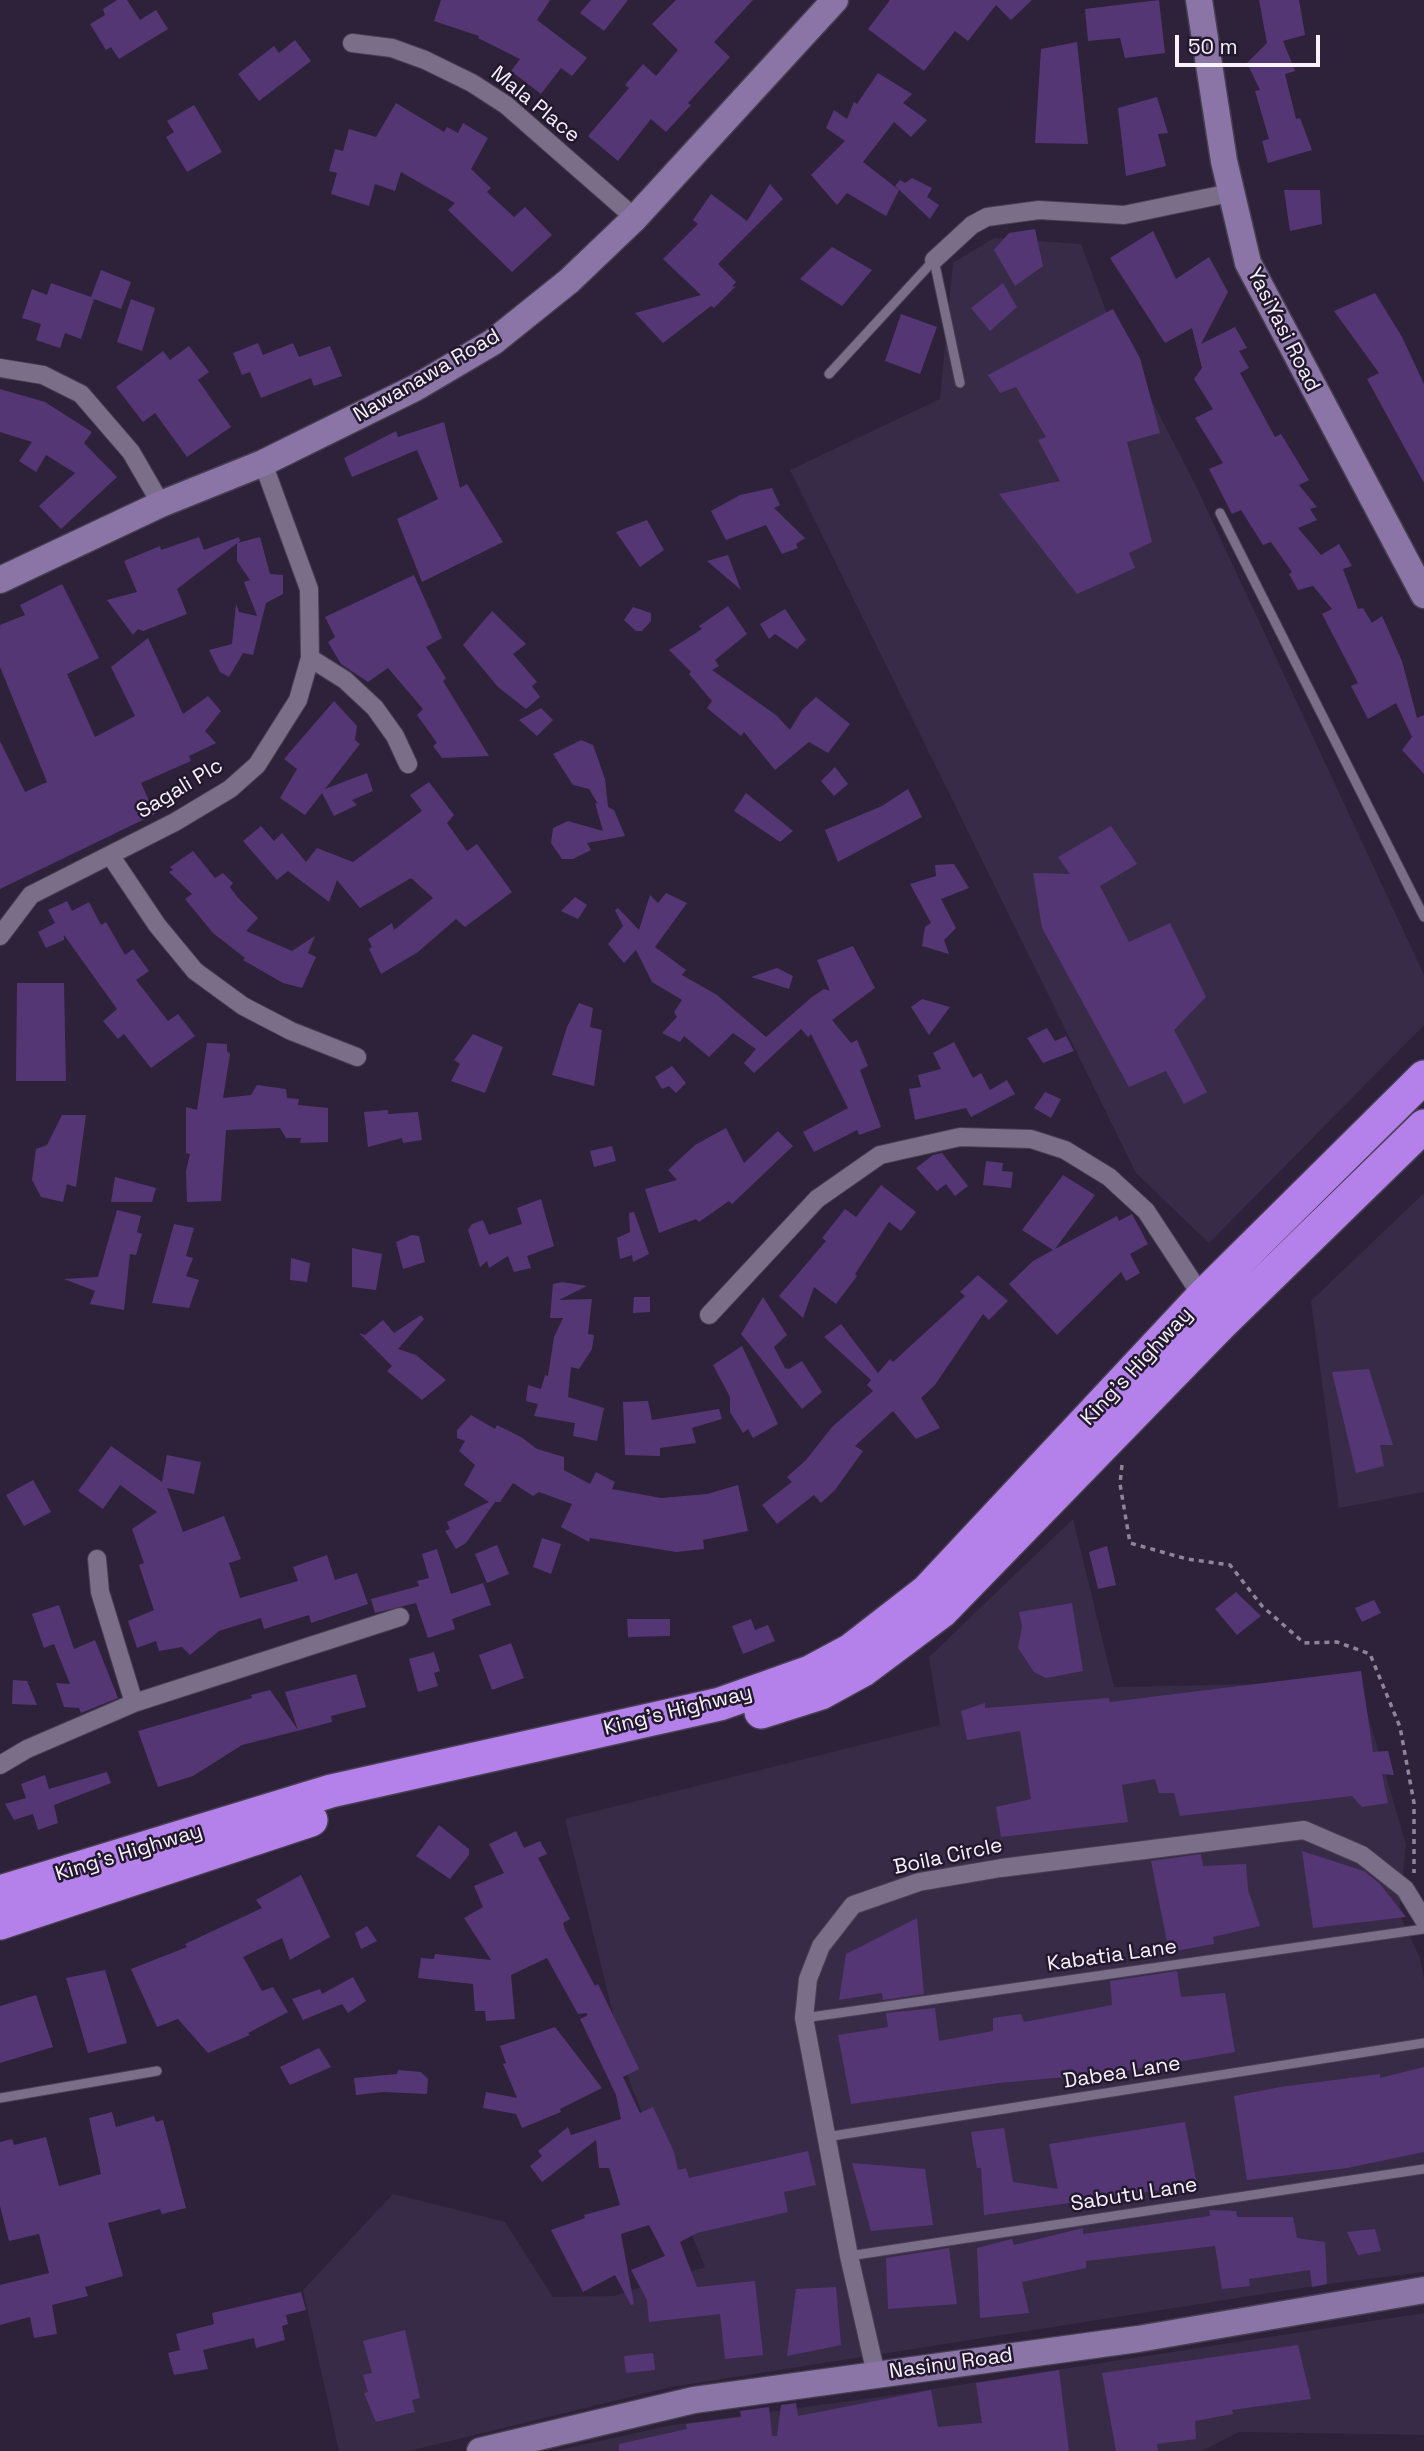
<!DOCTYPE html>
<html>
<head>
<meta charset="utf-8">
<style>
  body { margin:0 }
  #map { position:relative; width:1424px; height:2451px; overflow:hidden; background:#2d2239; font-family:"Space Grotesk",sans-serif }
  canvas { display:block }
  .scale { position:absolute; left:1175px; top:35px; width:145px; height:32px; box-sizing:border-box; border:4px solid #f7f2fe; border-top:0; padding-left:9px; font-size:21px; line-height:24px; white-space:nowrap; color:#f7f2fe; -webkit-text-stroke:5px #23192e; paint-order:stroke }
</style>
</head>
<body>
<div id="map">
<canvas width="1424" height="2451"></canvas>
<div class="scale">50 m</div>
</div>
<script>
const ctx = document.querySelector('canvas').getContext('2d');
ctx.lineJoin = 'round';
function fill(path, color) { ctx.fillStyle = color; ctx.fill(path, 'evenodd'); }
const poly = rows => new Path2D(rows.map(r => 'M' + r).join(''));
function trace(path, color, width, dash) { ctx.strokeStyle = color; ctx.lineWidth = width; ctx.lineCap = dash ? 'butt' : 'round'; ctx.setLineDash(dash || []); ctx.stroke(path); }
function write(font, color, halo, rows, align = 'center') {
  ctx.font = font + ' "Space Grotesk",sans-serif'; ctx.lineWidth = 5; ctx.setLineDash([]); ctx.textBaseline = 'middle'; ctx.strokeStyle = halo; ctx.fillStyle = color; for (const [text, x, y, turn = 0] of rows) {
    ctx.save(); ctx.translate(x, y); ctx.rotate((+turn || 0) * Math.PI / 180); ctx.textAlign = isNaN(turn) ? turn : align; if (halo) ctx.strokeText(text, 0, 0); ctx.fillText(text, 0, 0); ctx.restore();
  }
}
const built = poly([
  [994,238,1081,244,1107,314,1195,484,1424,975,1424,1025,1209,1243,1136,1173,790,470,940,399,953,263],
  [1424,1193,1424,1492,1339,1508,1311,1301],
  [1073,1519,1114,1687,1358,1682,1406,1844,1399,1913,1420,1958,1424,1979,1424,2272,1327,2284,671,2387,409,2451,339,2451,303,2290,393,2194,505,2222,553,2297,614,2296,705,2267,630,2083,565,1819,940,1725,929,1657],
  [1424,2313,1424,2435,1239,2432,1202,2451,555,2451,667,2426,901,2394]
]);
const building = poly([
  [117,0,127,0,140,20,156,10,168,29,119,59,111,47,106,50,90,24,105,15,103,9],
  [441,0,550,0,537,20,587,58,572,76,561,68,541,94,511,71,520,59,478,38,479,36,434,21],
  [591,0,628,0,604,31,580,13],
  [676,0,753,0,714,42,730,57,688,103,691,105,666,132,651,119,618,161,588,136,629,88,625,85,643,64,656,76,678,50,652,24],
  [890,0,1032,0,1011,20,996,5,968,41,955,31,924,71,868,29],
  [1159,0,1165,53,1125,58,1120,38,1088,41,1085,9],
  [1259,0,1299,0,1305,35,1283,41,1295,71,1285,74,1296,119,1300,118,1312,150,1268,163,1262,141,1269,139,1255,91,1260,90,1247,63,1267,43],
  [295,40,311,61,259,101,238,74,274,46,279,53],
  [1077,42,1088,144,1035,143,1041,49],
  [878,73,912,94,903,103,927,120,911,137,894,122,863,162,899,190,886,216,847,193,837,205,811,175,845,141,826,128,834,110,847,119,854,102,857,104],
  [1157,97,1168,133,1158,134,1166,166,1126,176,1118,108],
  [396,103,444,132,447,127,458,133,463,123,488,138,471,169,491,188,487,192,514,217,525,207,552,235,512,272,448,210,455,203,401,172,395,191,375,184,369,206,331,194,337,173,329,171,335,149,343,151,349,129,376,137],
  [194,105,222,152,187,172,166,137,174,132,167,121],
  [912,178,932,188,927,197,939,205,930,219,895,186,900,180,905,183],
  [770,184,783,199,718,264,736,282,732,287,736,286,714,308,711,306,663,343,635,313,701,295,663,259,698,224,693,220,711,194,747,221],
  [1284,190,1320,190,1322,224,1290,231],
  [1035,229,1043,266,1015,286,994,250,1009,233],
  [1153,231,1176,279,1209,257,1228,292,1201,344,1235,327,1247,348,1239,351,1249,368,1240,373,1275,437,1281,434,1309,480,1299,485,1317,507,1310,509,1317,520,1298,528,1321,555,1339,544,1352,566,1343,569,1358,609,1363,608,1372,623,1382,616,1402,661,1417,718,1424,715,1424,774,1402,750,1412,737,1396,703,1368,719,1351,686,1358,683,1322,614,1332,609,1313,586,1298,590,1289,574,1292,572,1271,542,1263,545,1241,510,1232,514,1209,469,1223,463,1195,418,1213,409,1194,379,1202,368,1192,328,1165,343,1110,258],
  [832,247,872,270,842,306,800,279],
  [101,270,131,282,121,309,94,299,81,339,65,333,60,348,36,340,41,324,22,318,32,289,47,295,51,283,91,297],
  [1003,283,1017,307,990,331,971,308],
  [1375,293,1402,337,1424,384,1424,483,1367,379,1379,373,1334,311],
  [131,299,155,308,142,351,117,342],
  [1113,309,1140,358,1160,433,1127,442,1152,542,1129,553,1135,568,1077,594,999,494,1060,481,1038,440,1046,437,1016,387,1000,393,988,375],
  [901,314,937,327,920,374,885,361],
  [258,343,263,355,293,343,299,357,330,346,342,376,314,386,311,378,261,398,250,372,242,375,233,353],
  [189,346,209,372,198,380,231,427,187,457,155,413,143,422,116,387,163,351,170,360],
  [0,389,45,402,92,432,84,443,117,477,61,529,39,506,75,473,46,455,36,472,19,461,32,442,0,432],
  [444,422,460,488,467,484,503,542,422,582,397,519,438,499,417,450,352,477,344,458,396,431,398,437],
  [772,488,780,505,774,508,805,538,796,544,798,548,782,554,766,525,726,540,711,511,740,495],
  [647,520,664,550,640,567,616,532],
  [199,537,204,550,239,537,240,541,177,589,187,614,143,631,138,629,133,635,107,600,137,592,124,561,160,546,161,550],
  [260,537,270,574,283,575,283,594,266,603,253,655,243,653,229,677,220,672,209,650,232,644,236,604,239,612,257,616,244,582,250,580,237,561,237,543],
  [728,555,741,590,707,561],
  [414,575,442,638,426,647,446,678,443,681,489,756,442,758,433,746,437,743,417,715,423,709,388,668,368,682,341,664,328,642,335,637,325,617],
  [62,584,99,658,67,674,95,737,135,716,111,667,148,638,183,714,208,696,221,711,205,731,216,743,189,756,191,761,141,783,155,814,0,889,0,741,25,792,47,782,0,667,0,625,25,615,20,605],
  [728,606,747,634,715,660,719,666,712,670,776,715,790,730,802,710,816,697,850,724,828,753,809,742,775,770,744,732,741,736,707,708,712,701,689,674,691,672,669,650,702,629,699,626],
  [633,607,651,613,651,621,642,631,636,631,624,620],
  [785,609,806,640,797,649,775,634,769,639,760,624],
  [492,611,526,644,513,654,537,682,532,686,540,697,526,709,498,687,463,645],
  [334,701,357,726,355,740,360,744,325,789,367,773,373,791,352,800,357,805,334,816,322,793,305,815,280,798,297,769,284,759],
  [541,708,553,720,537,736,519,720],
  [581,740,593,745,605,779,608,807,614,810,625,836,587,843,591,850,573,859,562,859,551,843,553,828,568,821,603,831,595,803,598,804,589,789,573,785,553,754],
  [835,767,848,784,834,796,821,781],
  [429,782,454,815,447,823,467,851,477,844,512,892,465,927,456,919,418,952,381,974,369,949,372,947,368,939,392,923,394,930,433,898,411,878,360,908,337,880,329,902,288,871,277,880,243,841,261,826,274,841,282,833,306,862,317,848,353,862,422,811,410,795],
  [908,789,922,817,838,862,825,830,882,806],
  [746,793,793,831,780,842,734,811],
  [1111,826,1137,864,1100,886,1129,942,1170,923,1206,997,1174,1030,1207,1092,1184,1104,1166,1071,1129,1087,1042,928,1033,873,1070,874,1058,857],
  [193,851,215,878,223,873,233,883,230,887,238,898,258,918,246,931,292,951,315,936,308,953,316,957,302,988,283,983,243,960,245,958,213,933,185,899,192,894,169,872,173,870,170,867],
  [954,864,969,888,941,899,956,928,944,940,949,954,922,946,925,927,931,923,910,884,936,876,935,865],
  [666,893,687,903,655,947,686,970,682,975,717,995,766,1037,812,997,824,989,830,991,817,960,853,946,875,988,832,1020,851,1043,857,1040,868,1066,860,1070,881,1127,859,1135,857,1130,814,1152,803,1132,848,1108,811,1034,808,1037,801,1029,754,1073,744,1063,756,1049,733,1033,709,1057,684,1036,680,1042,662,1033,677,1017,674,1012,682,1000,652,982,636,950,624,963,608,944,623,926,615,910,618,908,639,930,650,895,658,903],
  [575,897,587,905,578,919,561,911],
  [67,901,72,911,89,902,101,925,106,922,125,955,133,949,149,971,136,980,168,1021,178,1014,195,1036,151,1068,124,1034,118,1039,103,1021,117,1009,64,935,64,940,46,948,38,932,55,923,48,910],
  [777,968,793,976,789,989,751,977],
  [17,983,64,983,66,1081,16,1081],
  [922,999,950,1007,929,1035,911,1007],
  [579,1003,593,1008,590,1027,602,1030,594,1086,552,1075,567,1027],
  [1047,1028,1055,1041,1066,1036,1074,1051,1043,1063,1027,1038],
  [473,1034,503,1047,485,1093,451,1081,460,1064,454,1060],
  [954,1042,973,1078,981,1073,990,1090,1007,1080,1015,1094,971,1117,966,1108,915,1120,909,1089,921,1087,918,1075,941,1069,933,1053],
  [207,1043,227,1044,227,1051,230,1054,223,1098,251,1095,257,1085,286,1089,287,1098,299,1099,298,1105,328,1108,328,1142,300,1143,301,1138,286,1138,280,1128,226,1130,221,1201,187,1202,186,1171,190,1154,186,1153,186,1107,197,1110],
  [672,1066,686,1083,676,1093,669,1086,662,1089,655,1077],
  [1045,1092,1061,1099,1051,1118,1034,1108],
  [388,1110,388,1114,418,1112,422,1140,403,1143,402,1138,368,1147,364,1112],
  [62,1115,86,1115,76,1187,67,1184,63,1202,41,1197,32,1180,36,1149,47,1145],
  [726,1128,744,1163,778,1131,793,1146,732,1204,729,1201,699,1222,696,1219,659,1233,645,1189,677,1180,668,1170,695,1145],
  [612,1146,616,1161,594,1167,590,1151],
  [942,1153,968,1186,955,1196,946,1184,937,1191,916,1168,933,1155],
  [986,1161,1003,1163,1002,1171,1013,1172,1011,1188,983,1185],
  [1063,1175,1095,1195,1055,1249,1117,1216,1119,1221,1132,1214,1148,1244,1130,1254,1140,1273,1126,1281,1121,1272,1057,1335,1009,1284,1033,1261,1053,1250,1022,1230],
  [115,1177,156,1188,152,1202,111,1202],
  [881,1185,916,1212,901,1231,889,1222,855,1274,857,1276,836,1304,814,1287,803,1318,779,1296,826,1241,822,1238,845,1209,856,1217],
  [541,1199,554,1246,527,1256,531,1268,514,1272,508,1256,489,1268,487,1261,480,1267,468,1230,472,1224,483,1220,489,1235,522,1224,517,1208],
  [117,1210,141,1216,137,1232,142,1234,136,1255,130,1254,124,1310,90,1304,95,1291,64,1279,98,1277],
  [634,1212,649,1254,633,1262,632,1255,620,1259,617,1238,630,1232,629,1213],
  [174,1224,194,1228,186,1256,193,1258,186,1276,199,1280,189,1308,152,1303],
  [412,1235,419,1236,425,1262,403,1269,396,1242],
  [352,1248,382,1254,376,1290,352,1287],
  [291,1258,310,1263,307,1282,290,1280],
  [978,1275,1008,1301,989,1320,983,1314,935,1385,921,1398,940,1428,916,1439,893,1411,855,1446,863,1451,835,1490,821,1503,814,1495,777,1524,762,1505,792,1482,787,1477,806,1460,832,1427,873,1391,867,1385,871,1380,824,1337,841,1324,878,1373,890,1359,893,1362,965,1296,960,1292],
  [562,1282,587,1286,559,1300,592,1299,588,1334,594,1335,592,1349,579,1369,571,1367,568,1397,604,1408,597,1441,573,1436,575,1423,534,1416,538,1404,526,1401,528,1385,541,1389,545,1375,548,1376,554,1337,563,1318,550,1318,553,1284],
  [634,1297,650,1297,650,1312,633,1313],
  [763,1297,787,1335,774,1347,785,1368,789,1369,802,1361,822,1392,802,1409,741,1334],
  [421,1315,424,1319,398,1349,416,1355,446,1380,422,1400,387,1371,392,1366,359,1333,365,1335,383,1320,394,1333],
  [742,1346,778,1424,753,1438,748,1429,743,1433,730,1412,730,1397,713,1365],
  [1369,1369,1393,1445,1380,1445,1384,1466,1356,1473,1332,1372],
  [648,1401,652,1420,719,1409,722,1419,692,1428,696,1443,660,1448,660,1456,625,1455,623,1402],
  [471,1415,495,1429,497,1425,521,1437,537,1449,564,1457,564,1470,590,1484,596,1472,615,1482,612,1489,661,1498,707,1494,738,1485,748,1531,703,1540,704,1549,676,1552,590,1538,589,1542,561,1527,572,1504,539,1492,533,1496,513,1483,500,1502,495,1502,466,1543,456,1549,445,1531,450,1529,447,1522,489,1502,464,1485,475,1465,459,1451,465,1441,457,1438,457,1430],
  [111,1446,162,1482,167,1455,201,1462,194,1494,167,1488,183,1532,224,1516,241,1559,229,1563,240,1598,298,1581,293,1567,327,1555,335,1580,357,1573,368,1604,311,1623,309,1615,264,1629,261,1618,219,1631,190,1655,182,1647,159,1651,156,1641,137,1648,128,1621,154,1610,139,1565,144,1563,132,1529,157,1512,120,1485,103,1509,78,1491],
  [33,1480,51,1512,24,1526,6,1495],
  [542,1538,561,1544,551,1574,533,1567],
  [497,1545,509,1574,487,1583,475,1554],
  [1107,1546,1116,1585,1098,1589,1089,1552],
  [437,1549,451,1594,483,1583,491,1605,452,1619,455,1629,428,1638,416,1603,375,1613,371,1599,419,1586,417,1581,429,1578,422,1554],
  [1236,1592,1261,1616,1237,1635,1215,1609],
  [1374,1600,1381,1613,1362,1622,1355,1608],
  [1072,1603,1083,1671,1046,1678,1034,1672,1018,1648,1022,1626,1019,1612],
  [59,1605,74,1649,95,1640,118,1698,81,1713,79,1708,64,1707,56,1683,70,1684,54,1644,44,1648,32,1614],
  [627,1619,670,1619,670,1636,628,1637],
  [751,1619,755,1630,768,1625,775,1641,743,1654,732,1626],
  [511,1643,524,1678,492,1690,479,1655],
  [434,1652,440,1671,434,1673,438,1686,418,1692,409,1659],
  [1361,1671,1373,1752,1388,1751,1394,1775,1382,1774,1388,1803,1362,1807,1352,1796,1180,1816,1174,1793,1159,1793,1155,1779,1122,1785,1128,1822,1001,1837,996,1807,1031,1799,1020,1731,967,1740,961,1711,985,1703,985,1708,1109,1698,1110,1702],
  [356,1674,366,1707,331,1716,332,1722,242,1745,193,1776,158,1787,138,1731,252,1698,251,1695,270,1690,298,1730,285,1692],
  [13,1680,27,1681,37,1705,12,1704],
  [107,1772,111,1783,54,1805,58,1823,38,1830,33,1814,14,1820,5,1804,26,1798,21,1784,45,1775,49,1789],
  [439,1825,469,1849,469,1855,450,1879,416,1856],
  [516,1831,524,1848,540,1841,547,1854,538,1858,570,1919,563,1923,565,1930,595,1986,598,1984,639,2069,623,2077,640,2113,653,2107,674,2152,678,2170,686,2168,689,2178,808,2151,816,2185,784,2192,788,2212,697,2233,680,2242,697,2287,755,2281,763,2355,725,2359,720,2314,649,2322,647,2300,631,2270,665,2256,649,2225,621,2234,634,2304,631,2305,615,2275,583,2292,551,2230,585,2218,584,2215,620,2205,609,2168,599,2168,596,2140,542,2182,530,2166,542,2156,538,2151,568,2127,571,2135,621,2119,616,2095,580,2019,587,2016,587,2013,578,2014,547,1958,511,1975,515,2019,486,2021,485,2011,475,2011,473,1984,418,1978,421,1958,434,1959,435,1954,491,1960,464,1918,483,1907,474,1886,504,1873,489,1844],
  [1302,1851,1364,1871,1380,1884,1406,1917,1313,1928],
  [1201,1854,1203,1866,1246,1864,1248,1890,1260,1926,1213,1937,1214,1944,1169,1952,1151,1861],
  [301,1875,330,1937,290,1960,282,1938,243,1957,262,1991,273,1987,288,2012,248,2033,250,2035,208,2053,178,2019,157,2027,131,1969,187,1947,185,1944,262,1908,256,1900],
  [917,1918,924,1994,883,2000,882,1993,839,2000,846,1954],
  [367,1926,377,1941,361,1949,355,1933],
  [105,1970,127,2043,88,2053,66,1978],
  [1177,1971,1181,1997,1225,1993,1235,2052,1120,2072,999,2083,851,2104,838,2035,888,2027,886,2013,935,2008,939,2041,993,2031,993,2018,1021,2014,1024,2022,1112,2005,1110,1981],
  [353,1977,366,2001,348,2013,342,2004,303,2020,292,1999,320,1989,322,1994],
  [36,1995,53,2047,0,2063,0,2006],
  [555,2027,602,2088,560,2109,561,2112,522,2128,516,2114,483,2108,486,2092,517,2098,503,2064,506,2063,500,2046],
  [319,2048,331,2067,290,2085,280,2067],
  [1424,2067,1424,2152,1347,2168,1247,2180,1234,2096,1280,2087,1380,2074,1380,2078],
  [398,2070,421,2072,428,2079,427,2094,383,2092,356,2095,354,2078,397,2074],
  [112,2112,116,2127,154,2116,156,2122,163,2120,186,2208,162,2214,160,2209,108,2223,123,2276,85,2287,88,2296,52,2305,57,2334,34,2338,30,2317,0,2325,0,2285,49,2273,39,2234,9,2241,0,2206,0,2142,12,2139,14,2145,46,2137,59,2186,101,2174,89,2118],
  [1185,2122,1197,2185,984,2215,981,2168,977,2168,971,2132,1004,2128,1013,2182,1058,2189,1049,2144],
  [852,2163,925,2169,933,2225,871,2231],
  [1209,2210,1236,2211,1237,2217,1293,2217,1297,2238,1325,2242,1327,2284,1312,2287,1310,2270,1249,2279,1250,2286,1222,2289,1215,2246,1086,2261,1086,2268,1022,2282,1029,2313,980,2318,977,2248,1012,2239,1014,2245,1083,2228,1083,2234,1210,2216],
  [1375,2229,1381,2251,1358,2255,1347,2232],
  [949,2248,957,2304,888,2309,886,2258],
  [836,2287,841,2345,787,2356,796,2289],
  [301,2292,306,2310,286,2315,288,2324,282,2326,285,2340,256,2348,254,2338,203,2350,208,2369,174,2375,168,2353,180,2350,176,2334,214,2324,212,2313],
  [405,2330,420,2398,412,2400,415,2412,376,2422,364,2393,368,2392,363,2375,372,2373,363,2341],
  [1298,2345,1311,2399,1232,2410,1233,2414,1195,2421,1196,2439,1157,2444,1158,2451,1116,2451,1102,2373],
  [653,2353,655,2370,626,2373,624,2356],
  [1059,2370,1069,2451,619,2451,619,2444,687,2429,686,2424,741,2417,740,2411,769,2407,772,2436,777,2436,781,2405,796,2403,798,2416,931,2390,938,2427,982,2423,976,2383]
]);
const path = poly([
  [1122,1465,1120,1484,1130,1543,1187,1559,1230,1565,1262,1606,1304,1643,1337,1642,1370,1654,1400,1727,1414,1803,1414,1873]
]);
const lane = poly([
  [934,260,960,383],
  [829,374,934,260],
  [1220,513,1424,917],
  [804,2018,1424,1929],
  [0,2098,157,2071],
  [826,2137,1424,2043],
  [849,2256,1424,2169]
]);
const street = poly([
  [352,43,392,48,425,60,472,83,506,105,635,218],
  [934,260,972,225,987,217,1039,210,1124,215,1230,193],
  [0,368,43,375,81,394,131,452,161,504],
  [310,658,345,680,375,708,395,736,408,764],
  [110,855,157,925,195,971,243,1006,291,1031,357,1057],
  [0,936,31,895,175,822,230,789,257,765,298,700,310,658,309,589,263,463],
  [709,1315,817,1199,880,1155,960,1137,1031,1139,1065,1150,1109,1177,1146,1211,1205,1301],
  [97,1559,100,1592,134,1703],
  [0,1765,27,1749,134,1703,400,1617],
  [876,2374,849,2256,804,2018,808,1979,821,1946,853,1905,919,1882,1001,1868,1304,1830,1362,1855,1405,1889,1424,1920]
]);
const secondary = poly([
  [1199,0,1224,161,1248,263,1424,595],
  [0,580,161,504,263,463,415,388,493,342,569,281,635,218,835,0],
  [480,2451,694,2400,1138,2339,1424,2290]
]);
const highway = poly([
  [761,1712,821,1693,863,1670,942,1611,1220,1325,1424,1126],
  [0,1892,331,1791,720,1704,810,1672,851,1650,927,1591,1202,1297,1424,1077],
  [0,1923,311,1820]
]);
const streetNames = [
  ["Mala Place",535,105,39],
  ["YasiYasi Road",1283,330,63],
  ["Nawanawa Road",427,376,-30],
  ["Sagali Plc",180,789,-31],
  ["King's Highway",1137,1367,-47],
  ["King's Highway",678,1711,-14],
  ["King's Highway",129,1853,-17],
  ["Boila Circle",948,1857,-12],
  ["Kabatia Lane",1112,1956,-8],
  ["Dabea Lane",1122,2073,-9],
  ["Sabutu Lane",1134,2195,-9],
  ["Nasinu Road",951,2364,-8]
];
fill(built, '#382b47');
fill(building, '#553674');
trace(lane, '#473e51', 11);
trace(street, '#473e51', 20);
trace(secondary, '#473e51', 29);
trace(highway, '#473e51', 36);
trace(path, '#8e8698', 3.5, [5, 5]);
trace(lane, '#7a6e89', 9);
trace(street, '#7a6e89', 18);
trace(secondary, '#8b74a6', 26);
trace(highway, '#b381e9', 33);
write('21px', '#f7f2fe', '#23192e', streetNames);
</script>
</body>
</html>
